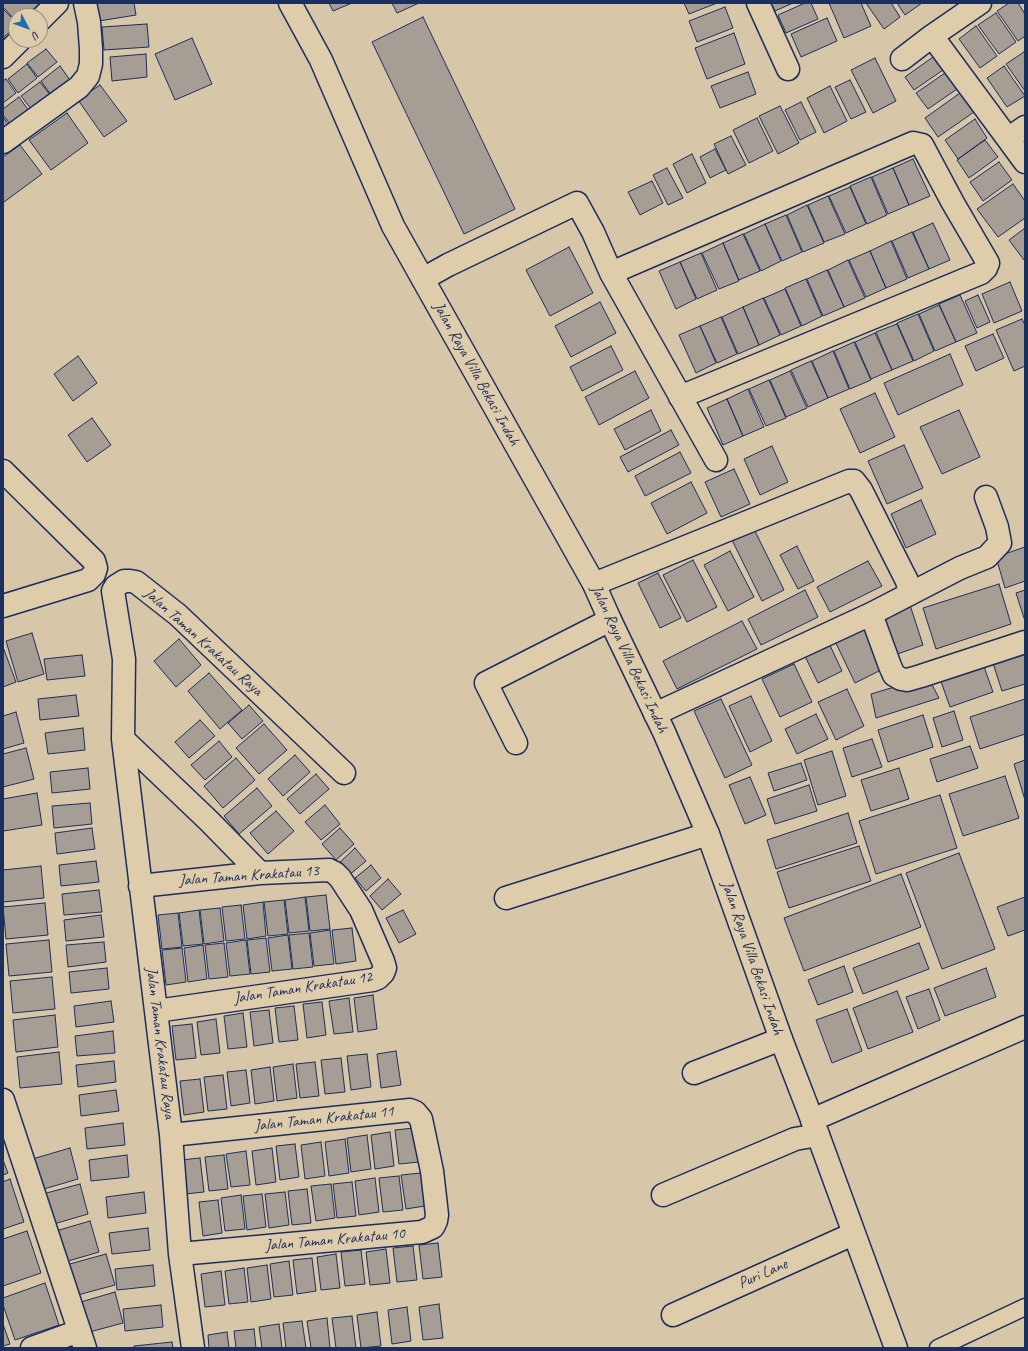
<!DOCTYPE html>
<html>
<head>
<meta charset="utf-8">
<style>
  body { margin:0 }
  #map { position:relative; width:1028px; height:1351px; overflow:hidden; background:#d7c6a7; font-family:Caveat,sans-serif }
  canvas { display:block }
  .frame { position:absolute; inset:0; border:4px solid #1b2f5e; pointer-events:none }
  .north { position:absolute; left:8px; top:8px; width:40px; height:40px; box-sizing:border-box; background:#dfccaa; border:1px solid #918d8c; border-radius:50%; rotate:131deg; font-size:11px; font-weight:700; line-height:16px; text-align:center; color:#1b2f5e }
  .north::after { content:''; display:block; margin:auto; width:14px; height:18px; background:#1f6fb2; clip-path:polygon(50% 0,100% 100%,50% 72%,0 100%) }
</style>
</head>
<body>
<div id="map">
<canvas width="1028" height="1351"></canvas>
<div class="frame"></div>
<div class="north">U</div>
</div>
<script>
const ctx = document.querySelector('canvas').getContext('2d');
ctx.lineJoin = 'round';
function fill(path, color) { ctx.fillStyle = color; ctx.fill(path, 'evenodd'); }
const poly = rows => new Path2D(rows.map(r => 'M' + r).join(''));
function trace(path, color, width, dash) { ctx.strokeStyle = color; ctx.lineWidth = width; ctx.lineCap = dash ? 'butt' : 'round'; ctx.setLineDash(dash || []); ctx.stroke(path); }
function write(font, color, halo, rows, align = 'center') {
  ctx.font = font + ' Caveat,sans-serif'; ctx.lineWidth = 3; ctx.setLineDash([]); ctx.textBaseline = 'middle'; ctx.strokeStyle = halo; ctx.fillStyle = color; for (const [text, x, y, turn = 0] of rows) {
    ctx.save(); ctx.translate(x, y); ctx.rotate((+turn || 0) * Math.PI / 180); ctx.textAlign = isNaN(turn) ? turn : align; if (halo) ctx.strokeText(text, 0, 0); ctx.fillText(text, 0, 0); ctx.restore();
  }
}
const building = poly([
  [3,3,40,3,26,16,16,16,16,21,3,7,3,3],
  [95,3,134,3,136,15,99,21,95,3],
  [329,3,352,3,333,11,329,3],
  [392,3,419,3,397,13,392,3],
  [684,3,717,3,689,14,684,3],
  [771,3,793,3,775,11,771,3],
  [805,3,811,3,818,19,786,33,778,15,805,3],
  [829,3,861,3,871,26,844,38,829,3],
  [866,3,891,3,900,17,884,29,866,3],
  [897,3,922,3,905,15,897,3],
  [1009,3,1018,3,1025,14,1025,36,1018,41,997,11,1009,3],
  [725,7,733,28,697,42,689,21,725,7],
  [3,9,16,22,16,26,3,38,3,9],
  [996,13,1016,42,999,54,978,25,996,13],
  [423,17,515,209,464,234,372,42,423,17],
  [827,18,837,41,801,57,791,34,827,18],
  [147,24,149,47,104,50,102,27,147,24],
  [976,26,997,56,980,68,959,39,976,26],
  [734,33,745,64,707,79,695,48,734,33],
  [192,38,212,84,175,100,155,54,192,38],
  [46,49,57,62,38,77,27,63,46,49],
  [1024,52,1025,54,1025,91,1006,64,1024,52],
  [146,54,147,77,112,81,110,57,146,54],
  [933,57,943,70,914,90,905,77,933,57],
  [875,58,896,101,873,113,851,70,875,58],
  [27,64,37,78,18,93,8,79,27,64],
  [60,66,70,80,51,95,41,81,60,66],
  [1004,66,1025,96,1007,107,987,78,1004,66],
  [748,72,756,94,720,108,711,86,748,72],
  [945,73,957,89,928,109,916,93,945,73],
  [6,79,16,93,3,103,3,81,6,79],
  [850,80,866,112,851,119,835,87,850,80],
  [40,82,51,96,32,110,21,96,40,82],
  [100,85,127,121,104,137,78,100,100,85],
  [830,86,847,121,824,133,807,98,830,86],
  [960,93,974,112,938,137,925,118,960,93],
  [19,97,29,111,11,125,3,115,3,109,19,97],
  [801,102,816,132,800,140,785,110,801,102],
  [780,106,799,143,778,154,759,116,780,106],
  [67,113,88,143,51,170,29,140,67,113],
  [3,117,10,127,3,132,3,117],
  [757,118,773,151,749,163,733,130,757,118],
  [975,119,987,138,958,159,945,140,975,119],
  [731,136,746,165,728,174,714,144,731,136],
  [985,140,998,157,969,178,957,160,985,140],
  [20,145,42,174,4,202,3,200,3,157,20,145],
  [715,149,726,170,710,178,700,157,715,149],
  [692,154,706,183,687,193,673,164,692,154],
  [913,159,930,196,909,205,893,168,913,159],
  [999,162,1012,180,983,201,970,182,999,162],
  [667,168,683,198,668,205,653,175,667,168],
  [893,168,909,205,888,214,872,177,893,168],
  [871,177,887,215,867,224,850,186,871,177],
  [652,181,663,203,640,215,628,192,652,181],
  [1013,184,1025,201,1025,218,998,237,977,209,1013,184],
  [850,187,866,224,846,233,829,196,850,187],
  [828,196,845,234,824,242,808,205,828,196],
  [807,205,824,243,803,252,787,215,807,205],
  [786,215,802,252,782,261,765,224,786,215],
  [933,223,950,260,929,269,913,232,933,223],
  [765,224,781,261,761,271,744,234,765,224],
  [1025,228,1025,259,1024,260,1009,240,1025,228],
  [912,232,929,269,908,278,892,241,912,232],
  [743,234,760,271,739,280,723,243,743,234],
  [891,241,907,279,886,288,870,251,891,241],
  [723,243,739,281,719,289,702,253,723,243],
  [569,247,593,293,550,316,526,270,569,247],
  [870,251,886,288,866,297,849,260,870,251],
  [701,253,717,290,697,299,680,262,701,253],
  [848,260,865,298,844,307,828,270,848,260],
  [680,262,696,299,676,309,659,271,680,262],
  [827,270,844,307,823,316,807,279,827,270],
  [806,279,822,316,802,326,785,288,806,279],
  [1010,282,1022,311,994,323,982,294,1010,282],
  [785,289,801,326,781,335,764,298,785,289],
  [960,295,977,333,956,342,939,304,960,295],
  [978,295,990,322,977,328,965,301,978,295],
  [763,298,780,335,759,345,743,307,763,298],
  [600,302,616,333,571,357,555,326,600,302],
  [939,305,956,342,935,351,919,314,939,305],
  [743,307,759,345,738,354,722,317,743,307],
  [918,314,934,351,914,361,897,323,918,314],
  [721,317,737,354,717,363,700,326,721,317],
  [1022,319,1025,325,1025,366,1014,371,996,330,1022,319],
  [897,324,913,361,892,370,876,332,897,324],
  [700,326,716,363,696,373,679,335,700,326],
  [875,333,892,370,871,379,855,342,875,333],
  [993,334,1004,358,976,371,965,346,993,334],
  [854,342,871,380,850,389,834,351,854,342],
  [611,346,623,370,582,391,570,367,611,346],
  [833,351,849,389,828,398,812,361,833,351],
  [950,354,963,385,898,415,884,383,950,354],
  [78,356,97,383,73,401,54,374,78,356],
  [811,361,828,398,808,407,791,370,811,361],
  [635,371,649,398,599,425,585,397,635,371],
  [790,371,807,408,786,417,770,380,790,371],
  [769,380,786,418,766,426,749,389,769,380],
  [748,389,764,427,743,436,727,399,748,389],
  [875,393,895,437,860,453,840,409,875,393],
  [727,399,743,436,723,445,707,408,727,399],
  [651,410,661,431,625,450,614,429,651,410],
  [959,410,980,457,942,474,920,427,959,410],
  [92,418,111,445,87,462,68,435,92,418],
  [671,430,679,445,628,472,620,457,671,430],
  [904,445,923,488,887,504,868,461,904,445],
  [772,446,788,482,760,495,744,459,772,446],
  [680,452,691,473,645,496,635,476,680,452],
  [734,469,750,504,721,517,705,482,734,469],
  [691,482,707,513,667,534,651,503,691,482],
  [921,500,936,534,906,548,891,514,921,500],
  [753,527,784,590,762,601,731,538,753,527],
  [797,546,814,581,798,589,780,555,797,546],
  [1025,547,1025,581,1005,588,996,557,1025,547],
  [730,551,754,597,728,611,704,565,730,551],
  [693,560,717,607,687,622,663,575,693,560],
  [868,561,882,586,830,612,817,587,868,561],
  [658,573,681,618,660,628,638,583,658,573],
  [999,584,1011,624,936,649,923,608,999,584],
  [805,590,818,617,761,645,748,619,805,590],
  [1025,590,1025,621,1016,593,1025,590],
  [909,602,923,645,889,657,876,612,909,602],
  [742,621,757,649,677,689,663,661,742,621],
  [865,621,887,667,855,683,833,637,865,621],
  [32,633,44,674,18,682,6,641,32,633],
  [179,639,201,665,176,687,154,661,179,639],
  [827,639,842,671,818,683,802,650,827,639],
  [1025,643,1025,684,1002,691,990,654,1025,643],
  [3,647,16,682,3,687,3,647],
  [82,655,85,676,47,680,44,659,82,655],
  [981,658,993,692,950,707,938,673,981,658],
  [794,664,812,702,780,717,762,679,794,664],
  [209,673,242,710,220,729,188,691,209,673],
  [928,677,939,698,876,718,871,694,928,677],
  [847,689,864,726,836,740,818,702,847,689],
  [76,695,79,716,40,720,38,699,76,695],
  [751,696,772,741,750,752,729,706,751,696],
  [721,699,752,765,725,778,694,711,721,699],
  [1025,699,1025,734,980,749,970,717,1025,699],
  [249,705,263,721,242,739,228,723,249,705],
  [954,711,963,740,942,747,933,718,954,711],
  [16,712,24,743,3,749,3,716,16,712],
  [816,714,828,739,797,754,785,729,816,714],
  [923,715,933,747,888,762,878,730,923,715],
  [200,720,215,736,189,758,175,742,200,720],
  [264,724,287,750,259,774,236,748,264,724],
  [83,728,85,750,48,754,45,733,83,728],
  [872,739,882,767,852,777,843,748,872,739],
  [219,741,232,757,205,780,191,765,219,741],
  [970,746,978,768,937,782,930,759,970,746],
  [26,748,34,779,3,787,3,754,26,748],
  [832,751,846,796,818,805,804,760,832,751],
  [295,755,310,772,283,796,268,779,295,755],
  [236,758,255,780,223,808,204,786,236,758],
  [1025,760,1025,800,1014,764,1025,760],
  [801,763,807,780,774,791,768,773,801,763],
  [88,768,90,789,52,793,50,772,88,768],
  [899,768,909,799,871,811,861,780,899,768],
  [316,774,329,789,300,814,287,799,316,774],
  [1005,776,1019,818,963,836,949,794,1005,776],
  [750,777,766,815,745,824,729,785,750,777],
  [809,785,817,811,775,824,767,799,809,785],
  [257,788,272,806,239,834,224,816,257,788],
  [37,793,42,825,3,831,3,799,37,793],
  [940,795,957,848,876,874,859,821,940,795],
  [90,803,92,824,54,828,52,806,90,803],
  [325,805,340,824,321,840,305,822,325,805],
  [276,811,294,831,268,854,250,833,276,811],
  [848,813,857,843,776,869,767,840,848,813],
  [92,828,95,849,57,854,55,833,92,828],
  [340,828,354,844,336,860,322,844,340,828],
  [859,846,871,881,789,908,777,872,859,846],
  [355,848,366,861,348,876,338,864,355,848],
  [959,853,995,949,942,969,906,873,959,853],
  [96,861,99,882,61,886,59,865,96,861],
  [371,865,381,878,366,891,355,878,371,865],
  [41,866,44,898,3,902,3,870,41,866],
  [901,874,921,927,804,971,784,918,901,874],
  [388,879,401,894,382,910,370,896,388,879],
  [99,890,102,912,64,915,62,894,99,890],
  [326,895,330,929,310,931,306,897,326,895],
  [305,897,309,931,289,933,285,900,305,897],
  [1025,897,1025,930,1008,936,997,907,1025,897],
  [284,900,288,934,268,936,264,902,284,900],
  [263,902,266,936,247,939,243,905,263,902],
  [45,903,48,935,6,939,3,907,45,903],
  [241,905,245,939,226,941,222,907,241,905],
  [220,908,224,941,204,944,200,910,220,908],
  [199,910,203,944,183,946,179,913,199,910],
  [403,910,416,934,399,943,386,918,403,910],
  [178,913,182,947,162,949,158,915,178,913],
  [101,915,104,937,66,941,64,920,101,915],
  [352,928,356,961,336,964,332,930,352,928],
  [330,930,334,964,314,966,310,933,330,930],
  [309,933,313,967,293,969,289,935,309,933],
  [288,935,292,969,272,971,268,938,288,935],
  [266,938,270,972,251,974,247,940,266,938],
  [49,940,52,972,9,976,6,944,49,940],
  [246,940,250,974,230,976,226,943,246,940],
  [104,942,106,962,68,967,66,945,104,942],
  [224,943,228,977,209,979,205,945,224,943],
  [919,943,929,969,863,994,853,968,919,943],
  [203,945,207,979,188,982,184,948,203,945],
  [182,948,186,982,166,985,162,950,182,948],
  [844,966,853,992,818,1005,808,980,844,966],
  [107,968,109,989,71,993,69,972,107,968],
  [986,968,996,997,945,1016,934,988,986,968],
  [52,977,55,1009,13,1013,10,981,52,977],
  [929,989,940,1020,918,1029,906,997,929,989],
  [897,991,913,1032,868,1049,853,1008,897,991],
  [373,995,377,1029,358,1032,354,998,373,995],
  [349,998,353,1032,334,1034,329,1001,349,998],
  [111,1001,114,1022,76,1027,74,1006,111,1001],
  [322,1002,326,1035,307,1038,303,1004,322,1002],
  [294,1006,298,1040,279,1042,275,1008,294,1006],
  [847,1009,862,1051,832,1063,816,1020,847,1009],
  [269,1010,273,1043,254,1046,250,1012,269,1010],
  [243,1013,247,1047,228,1049,224,1016,243,1013],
  [55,1015,58,1047,16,1052,13,1020,55,1015],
  [216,1019,220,1053,201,1055,197,1022,216,1019],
  [192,1024,196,1058,176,1060,172,1026,192,1024],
  [113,1031,115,1053,77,1056,75,1036,113,1031],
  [396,1051,401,1085,381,1088,377,1054,396,1051],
  [59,1052,62,1084,20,1088,17,1057,59,1052],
  [367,1054,371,1087,351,1090,347,1056,367,1054],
  [341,1058,345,1092,325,1094,321,1060,341,1058],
  [114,1061,116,1082,78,1087,76,1065,114,1061],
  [315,1062,319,1096,300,1098,296,1064,315,1062],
  [293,1064,297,1098,277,1101,273,1067,293,1064],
  [270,1067,274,1101,255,1104,251,1070,270,1067],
  [246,1070,250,1103,231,1106,227,1072,246,1070],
  [223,1075,227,1109,208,1111,204,1077,223,1075],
  [200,1079,204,1112,184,1115,180,1081,200,1079],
  [116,1090,119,1111,81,1116,79,1095,116,1090],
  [123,1123,125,1145,87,1149,85,1128,123,1123],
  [414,1128,419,1162,399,1164,395,1130,414,1128],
  [390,1132,394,1166,375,1169,371,1135,390,1132],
  [367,1135,371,1169,351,1172,347,1138,367,1135],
  [345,1139,349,1173,329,1176,325,1142,345,1139],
  [321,1142,325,1176,305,1179,301,1145,321,1142],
  [295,1144,299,1177,280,1180,276,1146,295,1144],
  [70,1148,78,1179,37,1191,29,1160,70,1148],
  [272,1148,276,1182,256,1185,252,1151,272,1148],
  [246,1151,250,1185,231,1187,226,1154,246,1151],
  [127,1155,129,1177,91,1181,89,1160,127,1155],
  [224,1155,228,1189,209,1191,205,1157,224,1155],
  [200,1158,204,1192,185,1194,181,1160,200,1158],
  [3,1160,8,1173,3,1175,3,1160],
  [421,1173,425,1206,406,1209,401,1175,421,1173],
  [399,1176,403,1210,383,1212,379,1178,399,1176],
  [375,1178,379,1212,359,1215,355,1181,375,1178],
  [10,1179,24,1222,3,1229,3,1182,10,1179],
  [352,1182,356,1216,337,1218,333,1184,352,1182],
  [80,1184,88,1214,47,1226,39,1195,80,1184],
  [331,1184,335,1218,316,1221,311,1186,331,1184],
  [307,1189,311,1223,292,1225,288,1191,307,1189],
  [144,1192,146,1213,108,1218,106,1197,144,1192],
  [285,1192,289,1225,269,1228,265,1194,285,1192],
  [262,1194,266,1227,247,1230,243,1196,262,1194],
  [241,1195,245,1229,225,1231,221,1198,241,1195],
  [218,1200,222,1233,203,1236,199,1202,218,1200],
  [90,1221,99,1252,58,1264,49,1233,90,1221],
  [148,1228,150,1250,112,1254,109,1233,148,1228],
  [27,1231,41,1273,3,1286,3,1239,27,1231],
  [438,1243,442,1277,423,1279,419,1245,438,1243],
  [413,1246,417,1280,397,1282,393,1248,413,1246],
  [386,1249,390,1283,370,1285,366,1252,386,1249],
  [361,1250,365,1284,345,1286,341,1252,361,1250],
  [106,1254,115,1285,74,1296,66,1265,106,1254],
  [336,1254,340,1288,321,1290,317,1257,336,1254],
  [312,1258,316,1291,297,1294,293,1260,312,1258],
  [289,1261,293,1295,274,1297,270,1264,289,1261],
  [153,1265,155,1286,117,1290,115,1269,153,1265],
  [267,1265,271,1299,251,1302,247,1268,267,1265],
  [244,1268,248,1302,229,1304,225,1271,244,1268],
  [221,1271,225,1305,205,1307,201,1274,221,1271],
  [45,1283,59,1325,15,1340,3,1305,3,1298,45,1283],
  [115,1292,123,1323,82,1334,74,1304,115,1292],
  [439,1304,443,1338,423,1340,419,1307,439,1304],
  [161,1305,163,1327,125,1331,123,1309,161,1305],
  [407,1307,411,1341,392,1344,388,1310,407,1307],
  [377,1312,381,1346,361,1348,357,1315,377,1312],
  [352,1316,356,1348,336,1348,332,1318,352,1316],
  [327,1318,330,1348,311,1348,307,1321,327,1318],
  [302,1321,306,1348,286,1348,283,1323,302,1321],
  [3,1324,10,1344,3,1346,3,1324],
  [279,1324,282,1348,262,1348,259,1327,279,1324],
  [254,1329,256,1348,236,1348,234,1331,254,1329],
  [227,1332,229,1348,209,1348,208,1335,227,1332],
  [172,1342,173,1348,134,1348,134,1346,172,1342]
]);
const service = poly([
  [938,1348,1025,1307]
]);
const minor = poly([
  [758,3,788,69],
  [980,3,932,36,1025,162],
  [40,20,57,3],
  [3,57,20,40],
  [902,59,932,36],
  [1009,138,1025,127],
  [3,142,79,87,88,76,91,64,91,49,89,22,85,3],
  [611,273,913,143,922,145,953,203,988,263,986,268,981,273,680,397],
  [423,279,448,265,577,203,593,232,611,273,716,460],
  [3,471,94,561,96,568,94,574,88,580,3,606],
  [594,584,849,481,854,481,861,490,907,581,910,594],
  [871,614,890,666,894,675,901,679,907,680,921,676,1025,642],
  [655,714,871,614,960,568,987,557,1000,543,997,527,986,497],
  [123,739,209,821,260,873],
  [516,743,486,683,610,620],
  [140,886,260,873,329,870,335,873,340,878,361,910,383,961,385,968,383,973,378,978,373,980,156,1011],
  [506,898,708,834],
  [694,1073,781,1039],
  [3,1100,85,1348],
  [812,1120,1025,1027],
  [171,1135,410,1110,415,1112,421,1119,432,1171,437,1215,436,1221,433,1227,422,1232,180,1254],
  [663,1195,795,1139,818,1135],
  [673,1315,853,1234],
  [32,1348,79,1331],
  [193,1348,180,1254,171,1135,123,739,124,659,113,591,116,586,124,581,130,581,136,582,178,615,344,773]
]);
const secondary = poly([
  [290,3,321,60,393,226,594,584,610,620,664,732,708,834,781,1039,818,1135,896,1348]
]);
const streetNames = [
  ["Jalan Raya Villa Bekasi Indah",476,374,61],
  ["Jalan Taman Krakatau Raya",203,642,42],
  ["Jalan Raya Villa Bekasi Indah",629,659,65],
  ["Jalan Taman Krakatau 13",249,876,-4],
  ["Jalan Raya Villa Bekasi Indah",752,958,71],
  ["Jalan Taman Krakatau 12",303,988,-9],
  ["Jalan Taman Krakatau Raya",160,1043,83],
  ["Jalan Taman Krakatau 11",324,1119,-6],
  ["Jalan Taman Krakatau 10",335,1240,-5],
  ["Puri Lane",763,1274,-24]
];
fill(building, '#a69e94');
trace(building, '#1b2f5e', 1);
trace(service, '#1b2f5e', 19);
trace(minor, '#1b2f5e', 25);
trace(secondary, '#1b2f5e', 25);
trace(service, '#dfccaa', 16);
trace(minor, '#dfccaa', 22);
trace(secondary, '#dfccaa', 22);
write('16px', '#1b2f5e', '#dfccaa', streetNames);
</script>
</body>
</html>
